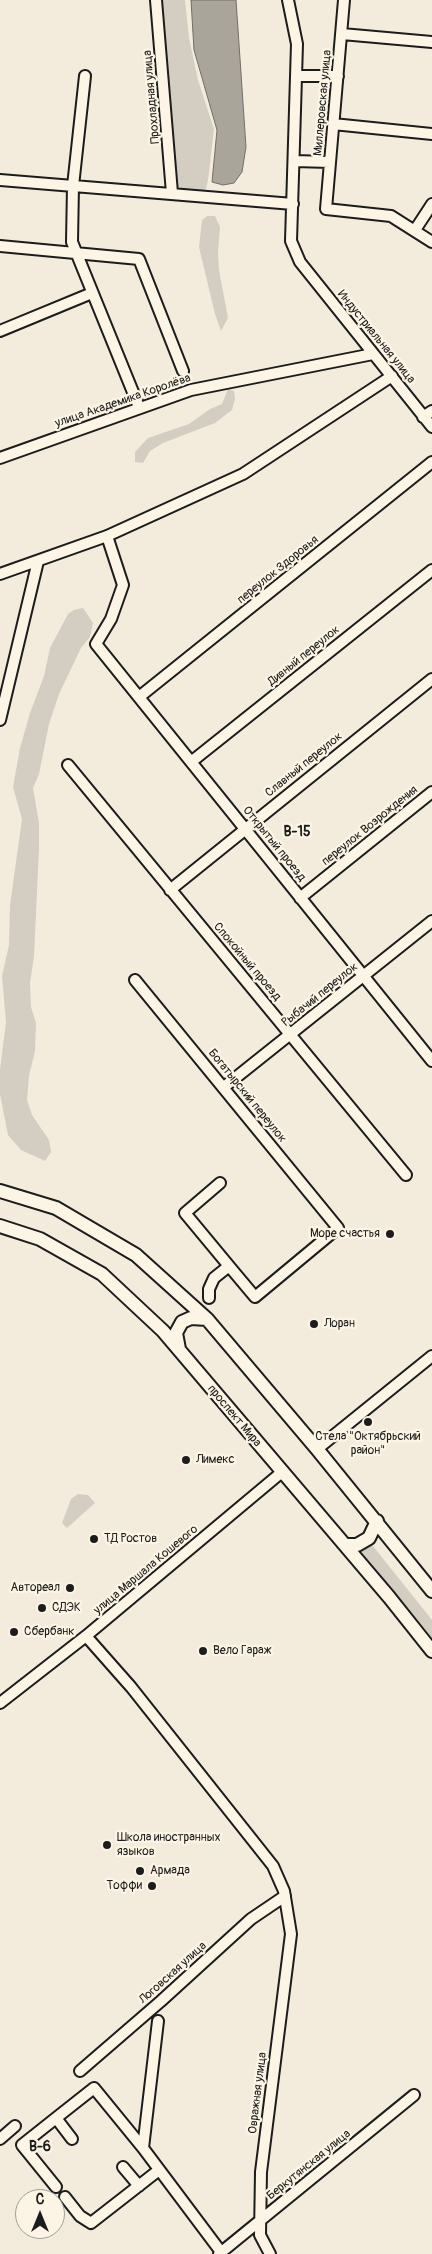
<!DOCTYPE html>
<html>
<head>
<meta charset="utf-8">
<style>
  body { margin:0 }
  #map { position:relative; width:432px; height:2254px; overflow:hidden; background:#f3ecdd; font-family:Pangolin,sans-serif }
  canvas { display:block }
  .north { position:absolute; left:15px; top:2189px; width:50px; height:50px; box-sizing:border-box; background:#fcf5e5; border:1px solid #a29e95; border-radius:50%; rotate:0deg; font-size:14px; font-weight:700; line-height:20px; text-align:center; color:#1c1c1c }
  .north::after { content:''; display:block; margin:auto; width:18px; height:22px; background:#1c1c1c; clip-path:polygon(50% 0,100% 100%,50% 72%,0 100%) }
</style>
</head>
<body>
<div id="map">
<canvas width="432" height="2254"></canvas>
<div class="north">С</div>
</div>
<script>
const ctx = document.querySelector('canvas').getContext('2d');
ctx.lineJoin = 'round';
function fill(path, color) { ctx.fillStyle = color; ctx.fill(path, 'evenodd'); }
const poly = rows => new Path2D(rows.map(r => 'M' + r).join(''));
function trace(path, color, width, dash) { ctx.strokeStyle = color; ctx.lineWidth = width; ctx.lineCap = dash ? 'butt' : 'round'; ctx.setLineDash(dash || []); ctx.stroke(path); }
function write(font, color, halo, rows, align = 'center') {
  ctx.font = font + ' Pangolin,sans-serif'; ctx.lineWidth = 4.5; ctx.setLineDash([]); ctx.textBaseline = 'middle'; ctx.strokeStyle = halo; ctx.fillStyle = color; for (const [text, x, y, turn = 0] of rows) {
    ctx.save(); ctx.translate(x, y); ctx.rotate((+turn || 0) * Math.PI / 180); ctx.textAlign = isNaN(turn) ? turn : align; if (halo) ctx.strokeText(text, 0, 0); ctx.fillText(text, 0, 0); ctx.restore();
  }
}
const green = poly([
  [161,0,185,0,189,38,198,80,214,129,208,180,206,189,200,191,182,190,177,186],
  [207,216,215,216,220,227,218,252,219,270,228,318,221,331,215,314,199,247,202,220],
  [228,389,234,391,235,399,232,410,215,423,163,443,150,451,143,463,135,462,135,452,148,438,189,424,210,409,222,404],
  [83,608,93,623,90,637,81,648,59,694,49,724,39,774,33,788,39,823,39,849,34,956,30,983,31,1007,36,1023,35,1051,29,1076,27,1100,32,1115,49,1140,51,1152,45,1161,21,1150,8,1135,0,1094,0,1070,6,1022,2,976,9,945,10,905,22,819,13,787,20,748,30,713,44,676,50,648,68,614,74,610],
  [78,1494,88,1495,95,1503,67,1528,62,1523,71,1499],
  [369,1541,432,1620,432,1645,355,1550,365,1548]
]);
const water = poly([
  [191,0,236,0,246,147,242,172,234,183,223,185,212,182,217,130,194,50,191,0]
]);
const minor = poly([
  [156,0,172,193],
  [288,0,297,44,291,241,300,262,432,427],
  [344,0,326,209,391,216,432,242],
  [342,34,432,42],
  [85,76,73,186,72,242,139,407],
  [296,76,338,76],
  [333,124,432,134],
  [294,161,330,162],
  [0,180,293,204],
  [415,230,432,204],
  [0,246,139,259,183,371],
  [0,331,92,293],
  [423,417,432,411],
  [0,458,191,390,373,354],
  [107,536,123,585,111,619,96,644,432,1061],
  [0,574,107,536,243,474,392,376],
  [139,697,432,462],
  [0,720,38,561],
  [191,762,432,570],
  [68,765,406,1175],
  [170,890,432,679],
  [300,898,432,792],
  [135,980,338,1228,255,1297,229,1266],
  [224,1087,432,921],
  [209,1298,209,1289,214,1278,229,1266,185,1213,220,1183],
  [317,1449,432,1356],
  [86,1636,131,1687,273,1866,284,1891,291,1934,261,2172,260,2235,270,2254],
  [0,1703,86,1636,282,1472],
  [80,2071,161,2001,251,1919,285,1896],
  [0,2139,15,2126],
  [72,2139,56,2118,94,2088,143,2148,221,2252],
  [143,2148,158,2021],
  [123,2167,139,2186],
  [56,2187,22,2145,56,2118],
  [65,2197,80,2216,91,2223,159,2170],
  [219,2254,414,2095]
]);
const major = poly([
  [0,1191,56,1208,136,1255,207,1319,317,1449,432,1591],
  [0,1226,40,1239,102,1274,163,1331,389,1597,432,1651],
  [179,1349,176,1333,182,1322,191,1318,207,1319],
  [345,1545,357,1545,369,1538,377,1521]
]);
const markers = [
  [390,1234,5,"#1c1c1c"],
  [314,1324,5,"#1c1c1c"],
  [368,1422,5,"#1c1c1c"],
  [186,1460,5,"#1c1c1c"],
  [94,1539,5,"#1c1c1c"],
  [70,1588,5,"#1c1c1c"],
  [42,1608,5,"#1c1c1c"],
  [14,1632,5,"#1c1c1c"],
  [203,1651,5,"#1c1c1c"],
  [107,1845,5,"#1c1c1c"],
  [140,1871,5,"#1c1c1c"],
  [152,1886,5,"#1c1c1c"]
];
const streetNames = [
  ["Прохладная улица",152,97,-95],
  ["Миллеровская улица",323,103,-85],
  ["Индустриальная улица",376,337,51],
  ["улица Академика Королёва",123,401,-19],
  ["переулок Здоровья",278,570,-39],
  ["Дивный переулок",304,656,-39],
  ["Славный переулок",304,765,-39],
  ["переулок Возрождения",370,826,-39],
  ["Открытый проезд",274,844,51],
  ["Спокойный проезд",247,962,50],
  ["Рыбачий переулок",320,995,-39],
  ["Богатырский переулок",247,1096,51],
  ["проспект Мира",234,1416,50],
  ["улица Маршала Кошевого",146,1570,-40],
  ["Логовская улица",173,1973,-42],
  ["Овражная улица",258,2093,-83],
  ["Беркутянская улица",309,2165,-39]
];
const poiNames = [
  ["Море счастья",380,1234,"right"],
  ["Лоран",324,1324],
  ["Стела \"Октябрьский",368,1437,"center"],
  ["район\"",368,1451,"center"],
  ["Лимекс",196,1460],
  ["ТД Ростов",104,1539],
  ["Автореал",60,1588,"right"],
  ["СДЭК",52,1608],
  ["Сбербанк",24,1632],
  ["Вело Гараж",213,1651],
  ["Школа иностранных",117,1838],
  ["языков",117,1852],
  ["Армада",150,1871],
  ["Тоффи",142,1886,"right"]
];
const neighbourhoodNames = [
  ["В-15",297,832],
  ["В-6",40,2147]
];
fill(green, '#d3cec1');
fill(water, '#aaa59b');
trace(water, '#716e68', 1);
trace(minor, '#1c1c1c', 14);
trace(major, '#1c1c1c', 16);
trace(minor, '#fcf5e5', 10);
trace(major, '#fcf5e5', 12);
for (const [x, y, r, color] of markers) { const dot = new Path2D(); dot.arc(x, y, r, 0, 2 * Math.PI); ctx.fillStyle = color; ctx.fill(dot); trace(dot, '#fcf5e5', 2); }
write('12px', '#1c1c1c', '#fcf5e5', streetNames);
write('12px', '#1c1c1c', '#fcf5e5', poiNames, 'left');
write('bold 14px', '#1c1c1c', '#fcf5e5', neighbourhoodNames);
</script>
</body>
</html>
